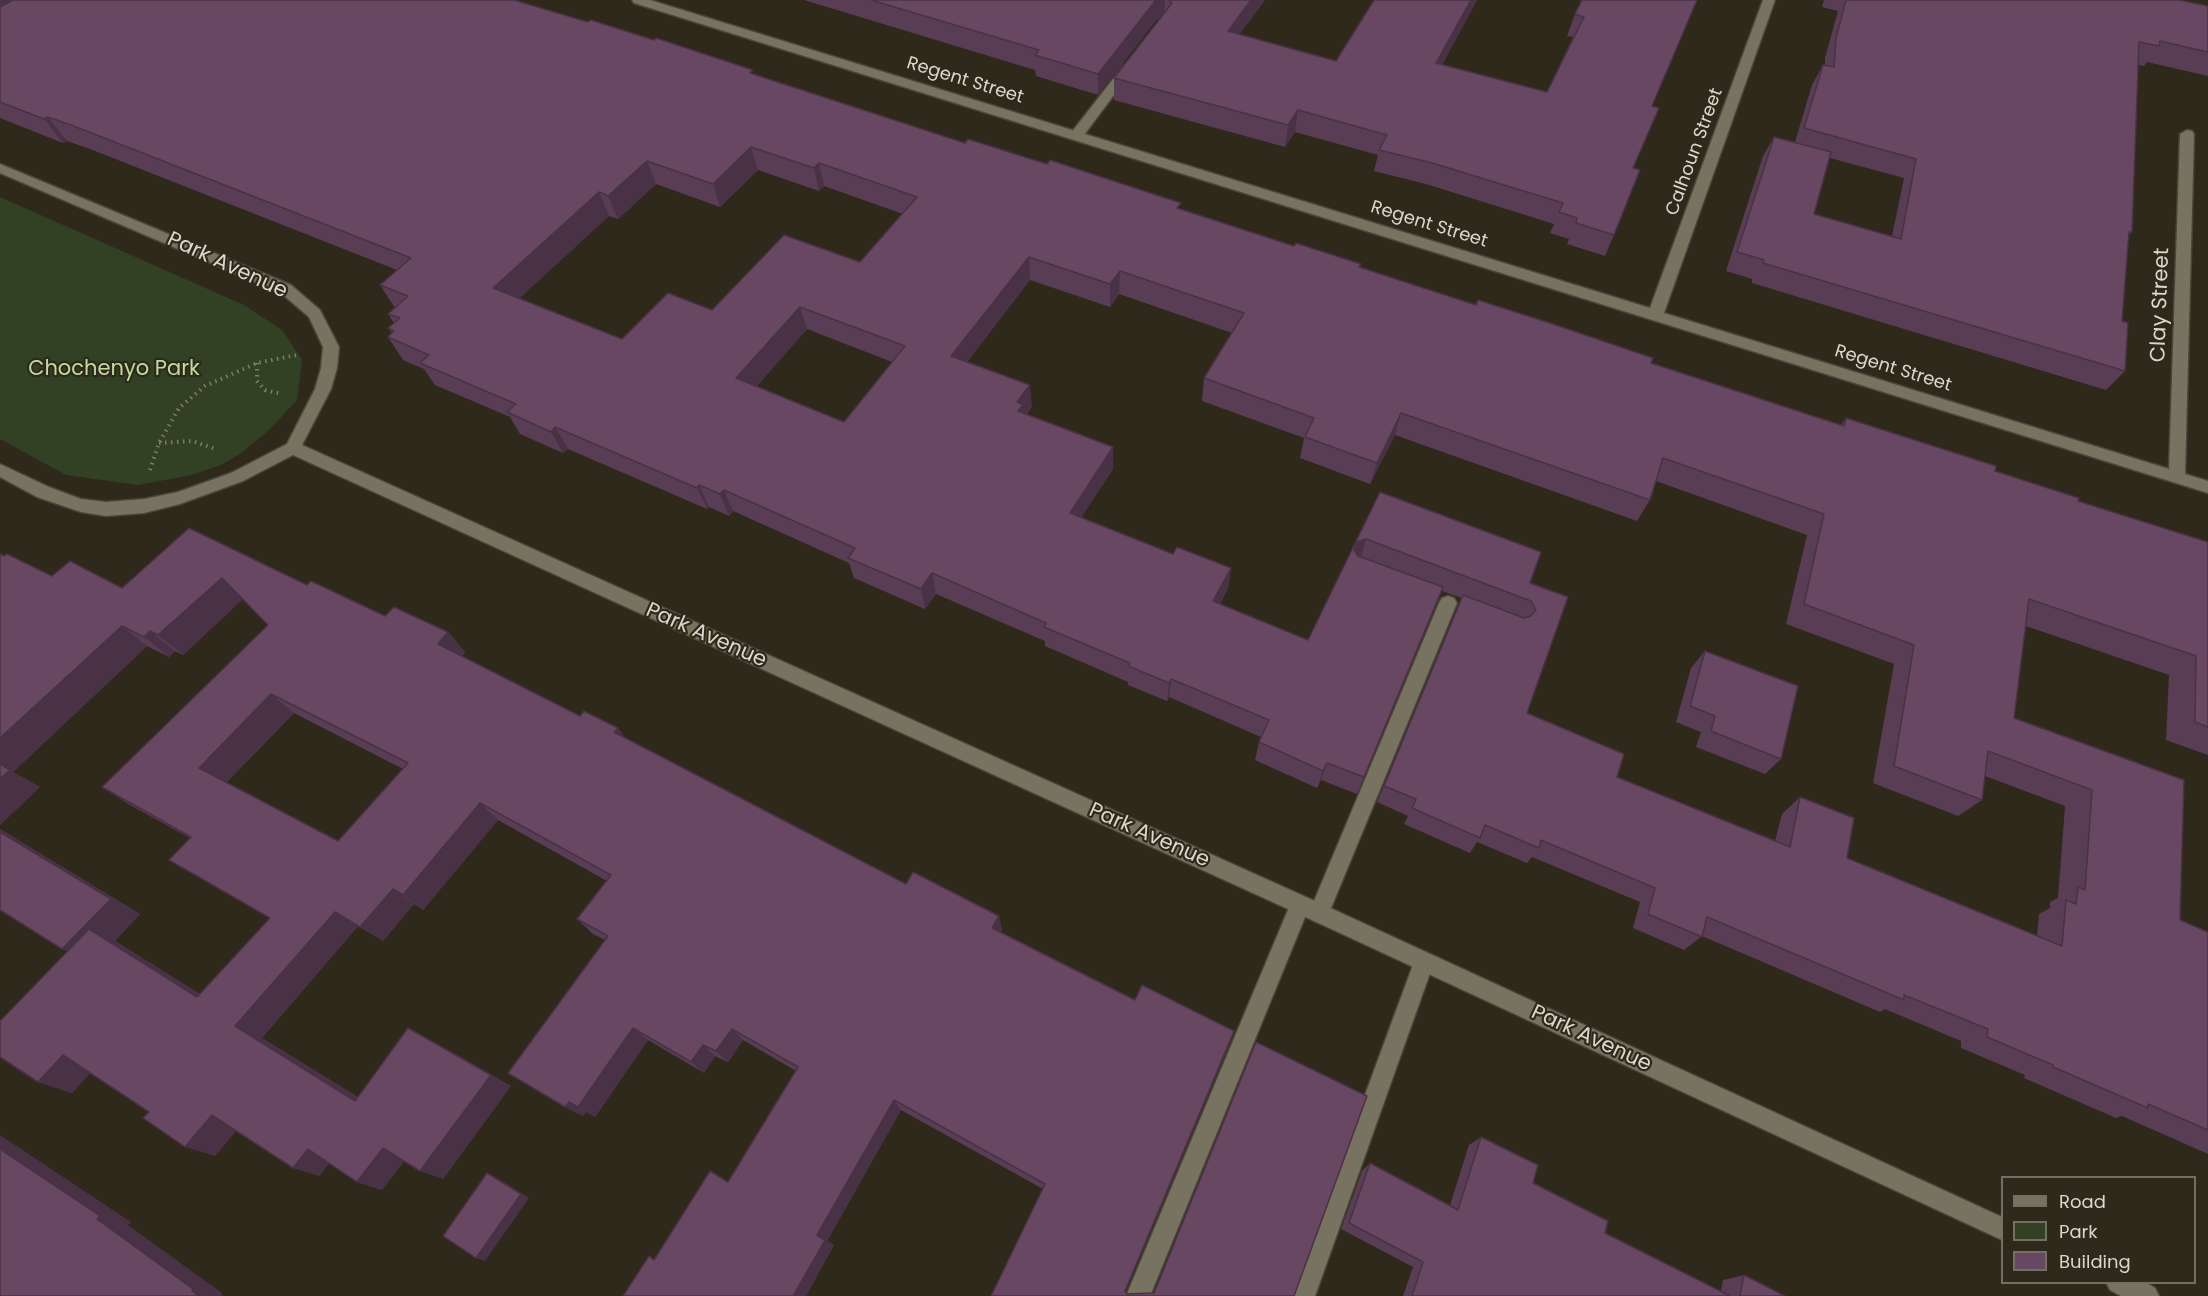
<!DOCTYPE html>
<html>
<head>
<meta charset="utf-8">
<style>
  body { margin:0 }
  #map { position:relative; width:2208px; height:1296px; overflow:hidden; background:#2e291a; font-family:Poppins,sans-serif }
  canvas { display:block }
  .legend { position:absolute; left:2001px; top:1176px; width:195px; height:108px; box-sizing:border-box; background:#2e291a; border:2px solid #736f62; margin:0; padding:8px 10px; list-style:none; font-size:18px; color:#dad7cd }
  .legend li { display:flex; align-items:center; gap:12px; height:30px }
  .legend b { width:30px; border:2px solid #736f62 }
</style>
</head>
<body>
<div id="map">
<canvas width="2208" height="1296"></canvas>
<ul class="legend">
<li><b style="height:8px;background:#787260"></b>Road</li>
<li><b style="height:16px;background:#324023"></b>Park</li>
<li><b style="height:16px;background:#684762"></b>Building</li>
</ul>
</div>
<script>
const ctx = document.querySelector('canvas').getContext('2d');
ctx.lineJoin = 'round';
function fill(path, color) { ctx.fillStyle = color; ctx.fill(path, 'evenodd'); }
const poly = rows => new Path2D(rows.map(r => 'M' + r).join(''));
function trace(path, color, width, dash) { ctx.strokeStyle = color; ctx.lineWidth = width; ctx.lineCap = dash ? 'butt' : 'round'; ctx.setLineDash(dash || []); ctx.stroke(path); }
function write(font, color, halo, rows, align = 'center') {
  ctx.font = font + ' Poppins,sans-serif'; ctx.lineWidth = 4.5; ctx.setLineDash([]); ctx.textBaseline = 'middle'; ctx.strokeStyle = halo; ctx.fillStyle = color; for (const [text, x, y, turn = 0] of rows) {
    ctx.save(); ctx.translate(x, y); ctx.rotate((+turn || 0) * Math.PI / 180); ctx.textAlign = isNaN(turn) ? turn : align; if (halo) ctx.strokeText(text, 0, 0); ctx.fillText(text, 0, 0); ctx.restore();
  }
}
const green = poly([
  [0,197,244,305,282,330,302,360,297,400,269,430,240,454,221,465,192,475,138,485,66,475,0,439]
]);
const path = poly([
  [257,363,257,381,265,390,282,394],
  [159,443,192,441,216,449],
  [150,470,159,443,179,408,205,386,257,363,297,355]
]);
const service = poly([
  [1128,64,1134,68,1081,139,1071,139,1069,136,1071,133,1124,65,1128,64],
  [1448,596,1454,598,1457,603,1329,913,1326,920,1319,923,1312,920,1309,913,1439,603,1442,598,1448,596],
  [1300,895,1307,898,1310,905,1150,1296,1126,1296,1293,898,1300,895],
  [1424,952,1431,955,1434,962,1315,1296,1291,1296,1414,962,1417,955,1424,952]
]);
const minor = poly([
  [632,0,650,0,1650,308,1763,0,1775,0,1664,313,2169,469,2180,134,2187,130,2192,131,2194,134,2185,474,2208,481,2208,493,634,3,632,0],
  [0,164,291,285,320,310,339,347,337,368,331,389,302,445,1326,906,2002,1217,2002,1240,1312,920,293,455,243,481,180,504,144,513,106,516,81,512,37,497,0,477,0,464,49,487,81,499,106,502,144,499,178,492,231,473,287,444,315,389,321,368,323,347,309,317,281,293,0,173,0,164],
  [2106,1282,2145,1282,2155,1288,2159,1296,2121,1296,2110,1290,2106,1282]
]);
const wall = poly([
  [0,0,754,74,965,143,1181,209,1360,267,1841,425,1846,418,2078,501,2208,542,2208,755,2166,740,2169,675,2026,626,2014,718,2184,780,2180,920,2208,932,2208,1154,2122,1116,2116,1118,2024,1078,2025,1075,1961,1048,1961,1041,1885,1009,1880,1012,1702,936,1684,950,1633,928,1640,902,1532,857,1527,863,1477,842,1470,853,1404,824,1408,816,1377,802,1462,598,1442,591,1357,794,1321,780,1317,788,1255,760,1259,742,1261,737,1169,697,1167,701,1128,685,1128,682,1045,646,1045,641,936,594,925,609,854,578,849,563,733,511,729,516,709,507,707,509,568,449,563,453,520,434,510,417,435,385,424,369,403,360,388,337,392,333,388,328,394,323,388,314,395,308,380,285,397,270,90,149,67,141,63,143,0,118],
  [758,170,819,191,824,186,903,214,860,262,622,339,519,298,609,216,618,219,656,184,720,207],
  [1030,280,1110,307,1119,294,1232,333,1204,378,1202,401,1304,438,1300,458,1370,484,1395,435,1637,521,1650,500,1656,481,1807,535,1786,624,1894,664,1873,783,1958,816,1982,800,1985,776,2065,806,2058,898,2050,902,2050,908,2039,914,2037,936,1847,858,1800,797,1782,814,1775,841,1617,777,1527,713,1568,597,1530,583,1380,492,1308,640,1220,604,1228,588,1231,568,1173,554,1081,517,1113,469,1113,447,1027,414,1032,407,967,362],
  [807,329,892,362,844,422,757,386],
  [804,0,1265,0,1239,34,1336,61,1477,0,1442,65,1547,92,1573,37,1567,36,1575,14,1582,0,1652,106,1614,235,1605,256,1567,244,1569,239,1550,233,1554,224,1426,184,1374,171,1378,155,1295,132,1285,147,1114,100,1114,78,1160,18,1157,19,1098,95,1036,76,1035,70],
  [1824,0,2179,0,2208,6,2208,76,2147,62,2144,66,2138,65,2132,232,2128,236,2122,321,2125,371,2106,390,1752,283,1752,279,1726,271,1763,156,1774,137,1795,142,1812,85,1823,65,1825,65,1825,58,1838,11,1822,7],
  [1830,158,1904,178,1892,236,1814,214],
  [0,554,52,576,122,588,307,585,385,616,448,632,465,652,462,656,580,716,618,728,625,738,906,884,999,916,1002,930,1001,932,1135,1000,1230,1043,1125,1292,1127,1294,1294,1296,991,1296,1043,1189,901,1110,827,1241,834,1245,806,1296,623,1296,655,1258,728,1182,796,1071,743,1040,728,1062,715,1056,704,1073,648,1040,595,1117,586,1112,583,1116,565,1107,605,940,593,934,577,919,607,881,498,820,423,910,414,904,383,941,358,926,262,1038,358,1097,430,1040,511,1086,443,1179,404,1161,382,1190,357,1182,329,1163,319,1176,236,1131,215,1156,90,1073,72,1093,38,1082,67,951,62,949,0,910,0,829,140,914,115,941,200,994,270,918,190,838,130,805,102,787,268,625,243,599,183,655,175,651,169,657,147,646,13,772,40,787,0,825],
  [294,713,403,769,338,841,227,782],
  [1705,651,1781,759,1765,774,1696,747,1701,732,1676,722,1691,668],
  [1481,1137,1533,1183,1605,1233,1721,1291,1723,1280,1744,1275,1785,1296,1403,1296,1413,1267,1341,1229,1362,1171,1370,1163,1450,1205,1469,1145]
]);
const shadedWall = poly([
  [0,0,48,0,0,28],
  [1156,0,1165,0,1164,17,1157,19,1098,95,1098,74],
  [1251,0,1265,0,1226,53,1228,31],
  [1471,0,1477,0,1431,85,1436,63],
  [1298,110,1295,132,1285,147,1288,125],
  [48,117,67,141,63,143,44,119],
  [751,147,758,170,720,207,713,184],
  [647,161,656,184,618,219,608,196],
  [819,163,824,186,819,191,814,168],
  [599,192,609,216,506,311,493,288],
  [1029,257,1030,280,954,379,951,356],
  [1120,271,1119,294,1110,307,1110,284],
  [800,307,807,329,744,400,736,378],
  [1030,385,1032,407,1024,418,1020,433,1017,402],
  [1401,413,1395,435,1370,484,1377,463],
  [555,427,568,449,563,453,551,432],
  [1113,447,1113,469,1071,534,1070,513],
  [699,485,709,507,707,509,697,488],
  [724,490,733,511,729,516,720,494],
  [1366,539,1360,560,1354,550,1357,542],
  [1231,568,1228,588,1210,621,1213,601],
  [932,573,936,594,925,609,921,589],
  [222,578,244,598,183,655,158,635],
  [122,626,147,646,13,772,40,787,0,825,0,738],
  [150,631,175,651,169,657,144,637],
  [448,632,465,652,455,663,438,644],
  [1171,679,1169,697,1167,701,1169,683],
  [271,694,294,713,224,785,199,768],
  [618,728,631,746,614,732],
  [1327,763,1321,780,1317,788,1323,771],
  [480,803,498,820,423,910,403,895],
  [0,829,140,914,115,941,225,1010,93,963,62,949,0,832],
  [393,889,414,904,383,941,360,927],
  [335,912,358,926,262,1038,379,1110,355,1101,235,1026],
  [999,916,1002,930,995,942,992,928],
  [408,1028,511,1086,443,1179,420,1171],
  [633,1028,648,1040,595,1117,578,1107],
  [732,1029,743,1040,728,1062,716,1051],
  [1234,1031,1230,1043,1124,1295,1125,1291],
  [703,1045,715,1056,704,1073,691,1062],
  [63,1055,96,1066,72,1093,38,1082],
  [894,1100,901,1110,827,1241,834,1245,806,1296,793,1296,817,1235],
  [569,1102,586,1112,583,1116,565,1107],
  [212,1115,241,1125,215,1156,185,1147],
  [0,1135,131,1222,128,1225,222,1293,221,1294,223,1296,199,1296,0,1149],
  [383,1148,407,1157,382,1190,357,1182],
  [308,1149,334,1157,319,1176,293,1168],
  [487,1173,496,1177,529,1198,485,1261,476,1258]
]);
const building = poly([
  [13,0,514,0,588,22,591,20,654,40,656,38,753,70,750,73,965,143,968,139,1047,164,1050,160,1181,203,1177,208,1294,246,1296,243,1361,264,1359,267,1476,305,1478,300,1550,323,1653,358,1651,363,1844,426,1846,418,1996,466,1995,471,2079,498,2078,501,2208,542,2208,727,2195,722,2196,656,2029,599,2014,718,2184,780,2180,920,2208,932,2208,1130,2148,1104,2148,1108,2053,1067,2053,1065,1987,1037,1988,1029,1904,995,1904,1000,1707,917,1702,937,1648,914,1655,888,1541,840,1539,848,1485,825,1480,838,1412,808,1416,799,1384,786,1463,595,1524,618,1531,616,1536,610,1531,601,1366,539,1357,542,1354,550,1358,556,1443,587,1364,777,1327,763,1323,771,1259,742,1269,720,1171,679,1169,683,1128,666,1130,663,1044,627,1046,623,932,573,921,589,848,558,855,548,724,490,720,494,699,485,697,488,555,427,551,432,507,412,516,404,420,363,429,355,388,337,394,331,388,328,400,318,388,314,408,296,380,285,411,258,71,125,48,117,44,119,0,102,0,7,13,0],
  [751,147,814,168,819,163,917,197,860,262,784,235,712,310,668,293,622,339,493,288,599,192,608,196,647,161,713,184,751,147],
  [1029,257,1110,284,1120,271,1244,313,1204,378,1314,418,1305,437,1377,463,1401,413,1650,500,1663,458,1824,514,1804,604,1914,645,1894,766,1982,800,1988,751,2092,790,2085,890,2078,887,2076,904,2066,900,2062,946,1847,858,1854,818,1800,797,1790,847,1617,777,1624,754,1527,713,1568,597,1530,583,1541,552,1380,492,1308,640,1213,601,1231,568,1177,547,1173,554,1070,513,1113,447,1018,411,1023,405,1017,402,1030,385,951,356,1029,257],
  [800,307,905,346,844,422,736,378,800,307],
  [871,0,1156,0,1098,74,1035,55,1039,50,871,0],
  [1169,0,1251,0,1228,31,1336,61,1374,0,1471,0,1436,63,1547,92,1584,17,1575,14,1582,0,1697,0,1652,106,1659,108,1633,168,1640,170,1614,235,1576,223,1577,218,1559,212,1563,203,1432,163,1379,150,1387,135,1298,110,1288,125,1114,78,1172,3,1169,0],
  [1846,0,2179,0,2208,6,2208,52,2160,41,2159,46,2139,42,2132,232,2129,232,2122,321,2128,323,2125,371,1763,263,1764,260,1737,252,1774,137,1831,152,1814,214,1901,239,1916,159,1804,128,1823,65,1834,67,1836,38,1846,0],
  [189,528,307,585,311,581,385,616,394,607,448,632,438,644,580,716,584,711,618,728,614,732,906,884,913,872,999,916,992,928,1135,1000,1142,985,1234,1031,1125,1291,1127,1294,1154,1293,1256,1042,1367,1096,1294,1296,991,1296,1045,1184,894,1100,817,1235,825,1240,793,1296,623,1296,649,1256,654,1260,710,1171,728,1182,798,1067,732,1029,716,1051,703,1045,691,1062,633,1028,578,1107,569,1102,565,1107,508,1073,608,936,577,919,611,875,480,803,403,895,393,889,360,927,335,912,235,1026,355,1101,408,1028,491,1075,420,1171,383,1148,357,1182,308,1149,293,1168,212,1115,185,1147,143,1118,149,1112,63,1055,38,1082,0,1057,0,1021,89,929,197,997,270,918,169,860,191,837,102,787,268,625,222,578,158,635,150,631,144,637,122,626,0,738,0,554,4,556,7,554,52,576,70,561,122,588,189,528],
  [271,694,408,763,338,841,199,768,271,694],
  [1705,651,1798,686,1781,759,1711,731,1715,716,1690,706,1705,651],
  [0,764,10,770,0,779,0,764],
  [0,832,111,899,62,949,0,910,0,832],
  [1481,1137,1538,1165,1533,1183,1608,1221,1605,1233,1730,1296,1412,1296,1423,1262,1349,1223,1370,1163,1458,1210,1481,1137],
  [0,1149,100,1216,97,1219,193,1289,192,1291,199,1296,0,1296,0,1149],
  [487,1173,521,1194,476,1258,443,1236,487,1173],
  [1744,1275,1785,1296,1740,1296,1744,1275]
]);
const farStreetnames = [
  ["Regent Street",965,81,17],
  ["Calhoun Street",1695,152,-70],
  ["Regent Street",1429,225,17],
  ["Regent Street",1893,369,17]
];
const streetNames = [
  ["Park Avenue",227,266,25],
  ["Clay Street",2161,305,-88],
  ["Park Avenue",706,636,24],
  ["Park Avenue",1149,836,24],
  ["Park Avenue",1591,1039,25]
];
const parkNames = [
  ["Chochenyo Park",114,370]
];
fill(green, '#324023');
trace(service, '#4a4538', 3);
trace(minor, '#4a4538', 3);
trace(path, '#7f7b6e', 4, [1.5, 4.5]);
fill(service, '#787260');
fill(minor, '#787260');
fill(wall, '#593d54');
fill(shadedWall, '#493245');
fill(building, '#684762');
trace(building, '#493245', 1.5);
write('18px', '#dad7cd', '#2e291a', farStreetnames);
write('21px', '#dad7cd', '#2e291a', streetNames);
write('21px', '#bddc9d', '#2e291a', parkNames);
</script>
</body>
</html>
